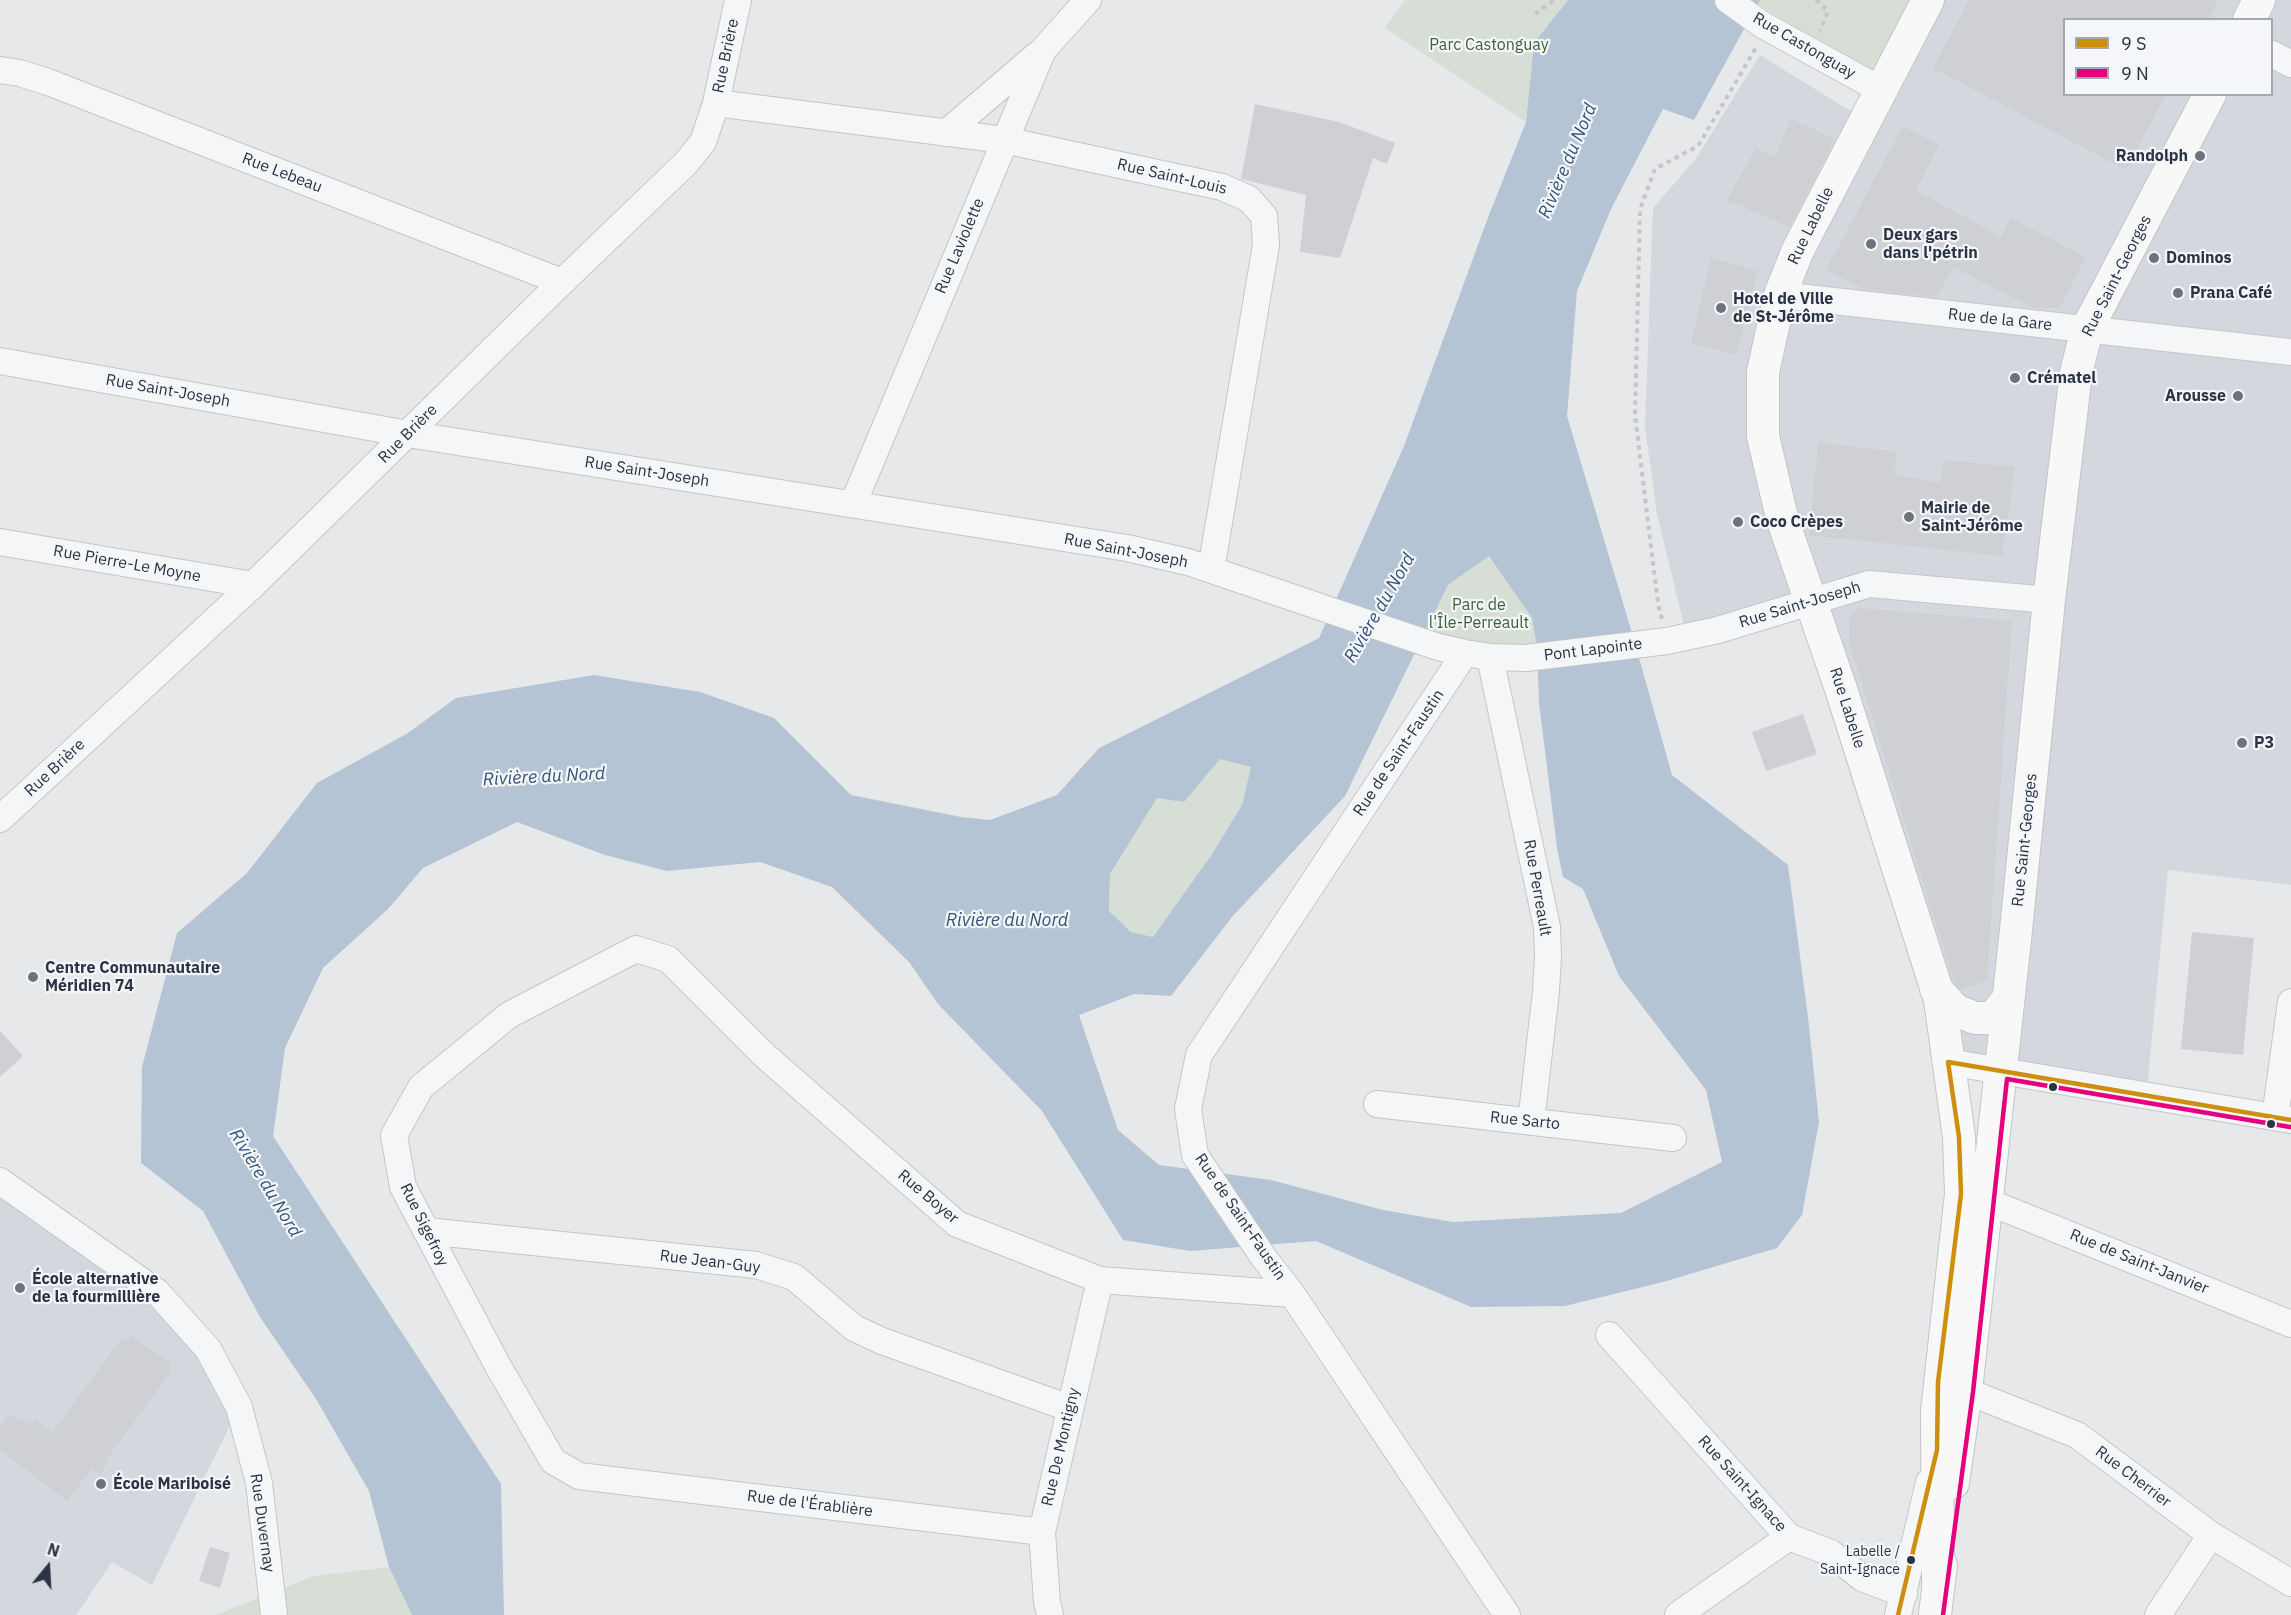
<!DOCTYPE html>
<html>
<head>
<meta charset="utf-8">
<style>
  body { margin:0 }
  #map { position:relative; width:2291px; height:1615px; overflow:hidden; background:#e6e8ea; font-family:"IBM Plex Sans",sans-serif }
  canvas { display:block }
  .legend { position:absolute; left:2063px; top:18px; width:210px; height:78px; box-sizing:border-box; background:#f4f6f9; border:2px solid #a4a8b1; margin:0; padding:8px 10px; list-style:none; font-size:18px; color:#2b3445 }
  .legend li { display:flex; align-items:center; gap:12px; height:30px }
  .legend b { width:30px; border:2px solid #a4a8b1 }
  .north { position:absolute; left:18px; top:1537px; width:60px; height:60px; -webkit-text-stroke:4px #f4f6f9; paint-order:stroke; rotate:18deg; font-size:16px; font-weight:700; line-height:24px; text-align:center; color:#2b3445 }
  .north::after { content:''; display:block; margin:auto; width:21px; height:27px; background:#2b3445; clip-path:polygon(50% 0,100% 100%,50% 72%,0 100%) }
</style>
</head>
<body>
<div id="map">
<canvas width="2291" height="1615"></canvas>
<ul class="legend">
<li><b style="height:8px;background:#ce8f0e"></b>9 S</li>
<li><b style="height:8px;background:#e5007d"></b>9 N</li>
</ul>
<div class="north">N</div>
</div>
<script>
const ctx = document.querySelector('canvas').getContext('2d');
ctx.lineJoin = 'round';
function fill(path, color) { ctx.fillStyle = color; ctx.fill(path, 'evenodd'); }
const poly = rows => new Path2D(rows.map(r => 'M' + r).join(''));
function trace(path, color, width, dash) { ctx.strokeStyle = color; ctx.lineWidth = width; ctx.lineCap = dash ? 'butt' : 'round'; ctx.setLineDash(dash || []); ctx.stroke(path); }
function write(font, color, halo, rows, align = 'center') {
  ctx.font = font + ' "IBM Plex Sans",sans-serif'; ctx.lineWidth = 4.5; ctx.setLineDash([]); ctx.textBaseline = 'middle'; ctx.strokeStyle = halo; ctx.fillStyle = color; for (const [text, x, y, turn = 0] of rows) {
    ctx.save(); ctx.translate(x, y); ctx.rotate((+turn || 0) * Math.PI / 180); ctx.textAlign = isNaN(turn) ? turn : align; if (halo) ctx.strokeText(text, 0, 0); ctx.fillText(text, 0, 0); ctx.restore();
  }
}
const built = poly([
  [1921,0,2291,0,2291,885,2168,870,2147,1089,1938,1050,1930,1003,1801,596,1684,625,1657,514,1645,426,1653,208,1695,160,1760,55,1860,117],
  [2064,20,2272,20,2272,94,2064,94],
  [0,1181,157,1292,239,1407,152,1585,112,1562,76,1615,0,1615]
]);
const green = poly([
  [1405,0,1568,0,1534,43,1526,122,1385,28],
  [1760,0,1921,0,1879,80,1758,4],
  [1489,556,1532,618,1537,648,1490,657,1424,634,1448,585],
  [1220,759,1251,767,1242,805,1212,854,1153,937,1131,932,1109,911,1110,874,1157,797,1184,802],
  [389,1567,412,1615,215,1615,314,1576]
]);
const water = poly([
  [1568,0,1760,0,1694,120,1663,109,1611,209,1577,291,1567,416,1632,633,1672,775,1788,865,1808,1017,1819,1122,1802,1215,1777,1248,1663,1282,1565,1306,1471,1307,1316,1241,1190,1251,1123,1240,1042,1111,938,1004,909,962,832,887,760,862,667,871,605,855,517,822,423,868,388,909,323,968,285,1048,273,1136,501,1484,504,1615,412,1615,389,1567,369,1491,316,1399,260,1317,203,1211,141,1163,142,1067,177,933,247,873,317,783,408,733,456,698,594,675,700,692,774,718,851,795,961,817,990,820,1057,795,1099,748,1319,638,1404,446,1489,215,1526,122,1534,43],
  [1489,556,1532,618,1537,648,1539,703,1557,848,1563,877,1583,889,1619,976,1706,1090,1722,1162,1621,1213,1453,1222,1383,1210,1271,1180,1159,1165,1118,1130,1079,1015,1134,994,1171,996,1232,917,1345,796,1448,585],
  [1220,759,1251,767,1242,805,1212,854,1153,937,1131,932,1109,911,1110,874,1157,798,1184,802]
]);
const building = poly([
  [1969,0,2218,0,2208,20,2064,20,2064,94,2166,94,2126,170,1933,68],
  [1255,104,1339,122,1395,143,1387,164,1373,158,1340,258,1300,252,1306,195,1241,179],
  [1791,119,1835,139,1790,227,1727,200,1756,148,1775,157],
  [1903,126,1939,145,1916,190,2001,237,2011,218,2086,257,2060,308,2034,308,1953,267,1937,297,1864,289,1826,270],
  [1711,258,1758,271,1736,355,1691,343],
  [1818,442,1897,452,1895,475,1941,483,1944,460,2015,467,2002,556,1809,535],
  [1858,608,2012,621,1987,981,1960,989,1954,982,1849,642,1849,619],
  [1803,714,1817,754,1766,771,1752,732],
  [2192,932,2254,938,2243,1055,2181,1049],
  [0,1031,23,1056,0,1077],
  [131,1336,171,1364,168,1370,170,1373,106,1460,108,1462,100,1475,92,1468,67,1501,0,1450,0,1426,9,1415,21,1419,30,1424,35,1419,52,1433,121,1339,127,1341],
  [210,1547,230,1553,220,1588,199,1581]
]);
const path = poly([
  [1816,0,1828,11,1820,31],
  [1535,14,1554,0],
  [1662,619,1658,604,1635,415,1640,209,1655,169,1698,146,1757,46]
]);
const minor = poly([
  [1728,0,1761,24,1881,90],
  [2272,54,2291,64],
  [0,70,20,73,48,82,562,282],
  [716,103,1004,140,1222,187,1249,199,1264,216,1266,245,1211,570],
  [946,133,1037,55],
  [1780,295,2291,352],
  [0,361,408,434,1127,548,1188,562,1438,647,1465,653,1490,657,1526,658,1667,641,1718,630,1869,584,2049,600],
  [853,504,1043,50,1088,0],
  [0,542,253,585],
  [1465,653,1199,1055,1188,1109,1195,1155,1264,1258,1292,1294,1507,1615],
  [1490,657,1547,927,1548,957,1546,991,1531,1122],
  [0,819,253,585,562,282,686,163,703,142,716,103,738,0],
  [1948,1062,2291,1120],
  [1377,1104,1673,1138],
  [2275,1117,2291,1002],
  [0,1181,157,1292,208,1349,239,1407,259,1483,274,1615],
  [1986,1201,2291,1324],
  [426,1231,756,1265,794,1277,854,1328,882,1341,1069,1408],
  [1609,1335,1789,1537,1831,1553,1862,1578,1904,1594],
  [1966,1391,2077,1435,2211,1535,2291,1583],
  [1042,1532,579,1476,553,1461,498,1366,403,1187,394,1135,421,1087,509,1015,636,949,668,959,763,1054,957,1224,1100,1280,1292,1294],
  [1050,1615,1047,1602,1042,1532,1100,1280],
  [1678,1615,1789,1537],
  [1898,1615,1929,1482],
  [2158,1615,2211,1535]
]);
const major = poly([
  [1928,0,1798,250,1780,295,1763,372,1763,436,1782,518,1841,689,1940,1000,1959,1137,1961,1194,1937,1411,1938,1585],
  [2249,20,2259,0],
  [1936,989,1955,1010,1975,1018,1989,1018,1996,1014,2008,999],
  [1953,1483,1966,1391,2016,930,2049,600,2076,373,2087,329,2210,94],
  [1935,1615,1941,1565]
]);
const bus1 = poly([
  [1898,1615,1937,1450,1938,1382,1961,1194,1959,1137,1948,1062,2291,1120]
]);
const bus2 = poly([
  [1943,1615,1973,1392,2007,1079,2290,1127]
]);
const markers = [
  [2200,156,6,"#6c737f"],
  [1871,244,6,"#6c737f"],
  [2154,258,6,"#6c737f"],
  [2178,293,6,"#6c737f"],
  [1721,308,6,"#6c737f"],
  [2015,378,6,"#6c737f"],
  [2238,396,6,"#6c737f"],
  [1909,517,6,"#6c737f"],
  [1738,522,6,"#6c737f"],
  [2242,743,6,"#6c737f"],
  [33,977,6,"#6c737f"],
  [2053,1087,5,"#2b3445"],
  [2271,1124,5,"#2b3445"],
  [20,1288,6,"#6c737f"],
  [101,1484,6,"#6c737f"],
  [1911,1560,5,"#2b3445"]
];
const busNames = [
  ["Labelle /",1900,1552],
  ["Saint-Ignace",1900,1570]
];
const parkNames = [
  ["Parc Castonguay",1489,45],
  ["Parc de",1479,605],
  ["l'Île-Perreault",1479,623]
];
const streetNames = [
  ["Rue Castonguay",1804,46,30],
  ["Rue Brière",726,56,-78],
  ["Rue Lebeau",282,173,21],
  ["Rue Saint-Louis",1172,177,13],
  ["Rue Labelle",1811,226,-64],
  ["Rue Laviolette",960,246,-67],
  ["Rue Saint-Georges",2117,276,-63],
  ["Rue de la Gare",2000,320,6],
  ["Rue Saint-Joseph",168,391,10],
  ["Rue Brière",408,434,-45],
  ["Rue Saint-Joseph",647,472,9],
  ["Rue Saint-Joseph",1126,551,11],
  ["Rue Pierre-Le Moyne",127,564,10],
  ["Rue Saint-Joseph",1800,605,-17],
  ["Pont Lapointe",1593,650,-7],
  ["Rue Labelle",1847,708,72],
  ["Rue de Saint-Faustin",1399,753,-56],
  ["Rue Brière",55,768,-43],
  ["Rue Saint-Georges",2025,840,-84],
  ["Rue Perreault",1537,888,80],
  ["Rue Sarto",1525,1121,6],
  ["Rue Boyer",928,1197,40],
  ["Rue de Saint-Faustin",1240,1217,56],
  ["Rue Sigefroy",424,1225,64],
  ["Rue Jean-Guy",710,1262,7],
  ["Rue de Saint-Janvier",2139,1262,22],
  ["Rue De Montigny",1061,1447,-77],
  ["Rue Cherrier",2133,1477,37],
  ["Rue Saint-Ignace",1742,1484,48],
  ["Rue de l'Érablière",810,1504,7],
  ["Rue Duvernay",262,1523,82]
];
const poiNames = [
  ["Randolph",2188,156,"right"],
  ["Deux gars",1883,235],
  ["dans l'pétrin",1883,253],
  ["Dominos",2166,258],
  ["Prana Café",2190,293],
  ["Hotel de Ville",1733,299],
  ["de St-Jérôme",1733,317],
  ["Crématel",2027,378],
  ["Arousse",2226,396,"right"],
  ["Mairie de",1921,508],
  ["Saint-Jérôme",1921,526],
  ["Coco Crèpes",1750,522],
  ["P3",2254,743],
  ["Centre Communautaire",45,968],
  ["Méridien 74",45,986],
  ["École alternative",32,1279],
  ["de la fourmillière",32,1297],
  ["École Mariboisé",113,1484]
];
const waterNames = [
  ["Rivière du Nord",1568,161,-67],
  ["Rivière du Nord",1380,608,-60],
  ["Rivière du Nord",544,777,-3],
  ["Rivière du Nord",1007,921],
  ["Rivière du Nord",265,1183,59]
];
fill(built, '#d4d7dd');
fill(green, '#d6ded6');
fill(water, '#b4c4d5');
fill(building, '#ced0d3');
trace(minor, '#c4c6c8', 28);
trace(major, '#c2c5c8', 34);
trace(path, '#c5c6ca', 4, [4.5, 4.5]);
trace(minor, '#f5f6f7', 26);
trace(major, '#f8f8f8', 32);
trace(bus1, '#ce8f0e', 4.5);
trace(bus2, '#e5007d', 4.5);
for (const [x, y, r, color] of markers) { const dot = new Path2D(); dot.arc(x, y, r, 0, 2 * Math.PI); ctx.fillStyle = color; ctx.fill(dot); trace(dot, '#f4f6f9', 2); }
write('14px', '#2b3445', '#f4f6f9', busNames, 'right');
write('16px', '#3f6138', '#f4f6f9', parkNames);
write('16px', '#2b3445', '#f4f6f9', streetNames);
write('bold 16px', '#2b3445', '#f4f6f9', poiNames, 'left');
write('italic 18px', '#34527a', '#f4f6f9', waterNames);
</script>
</body>
</html>
